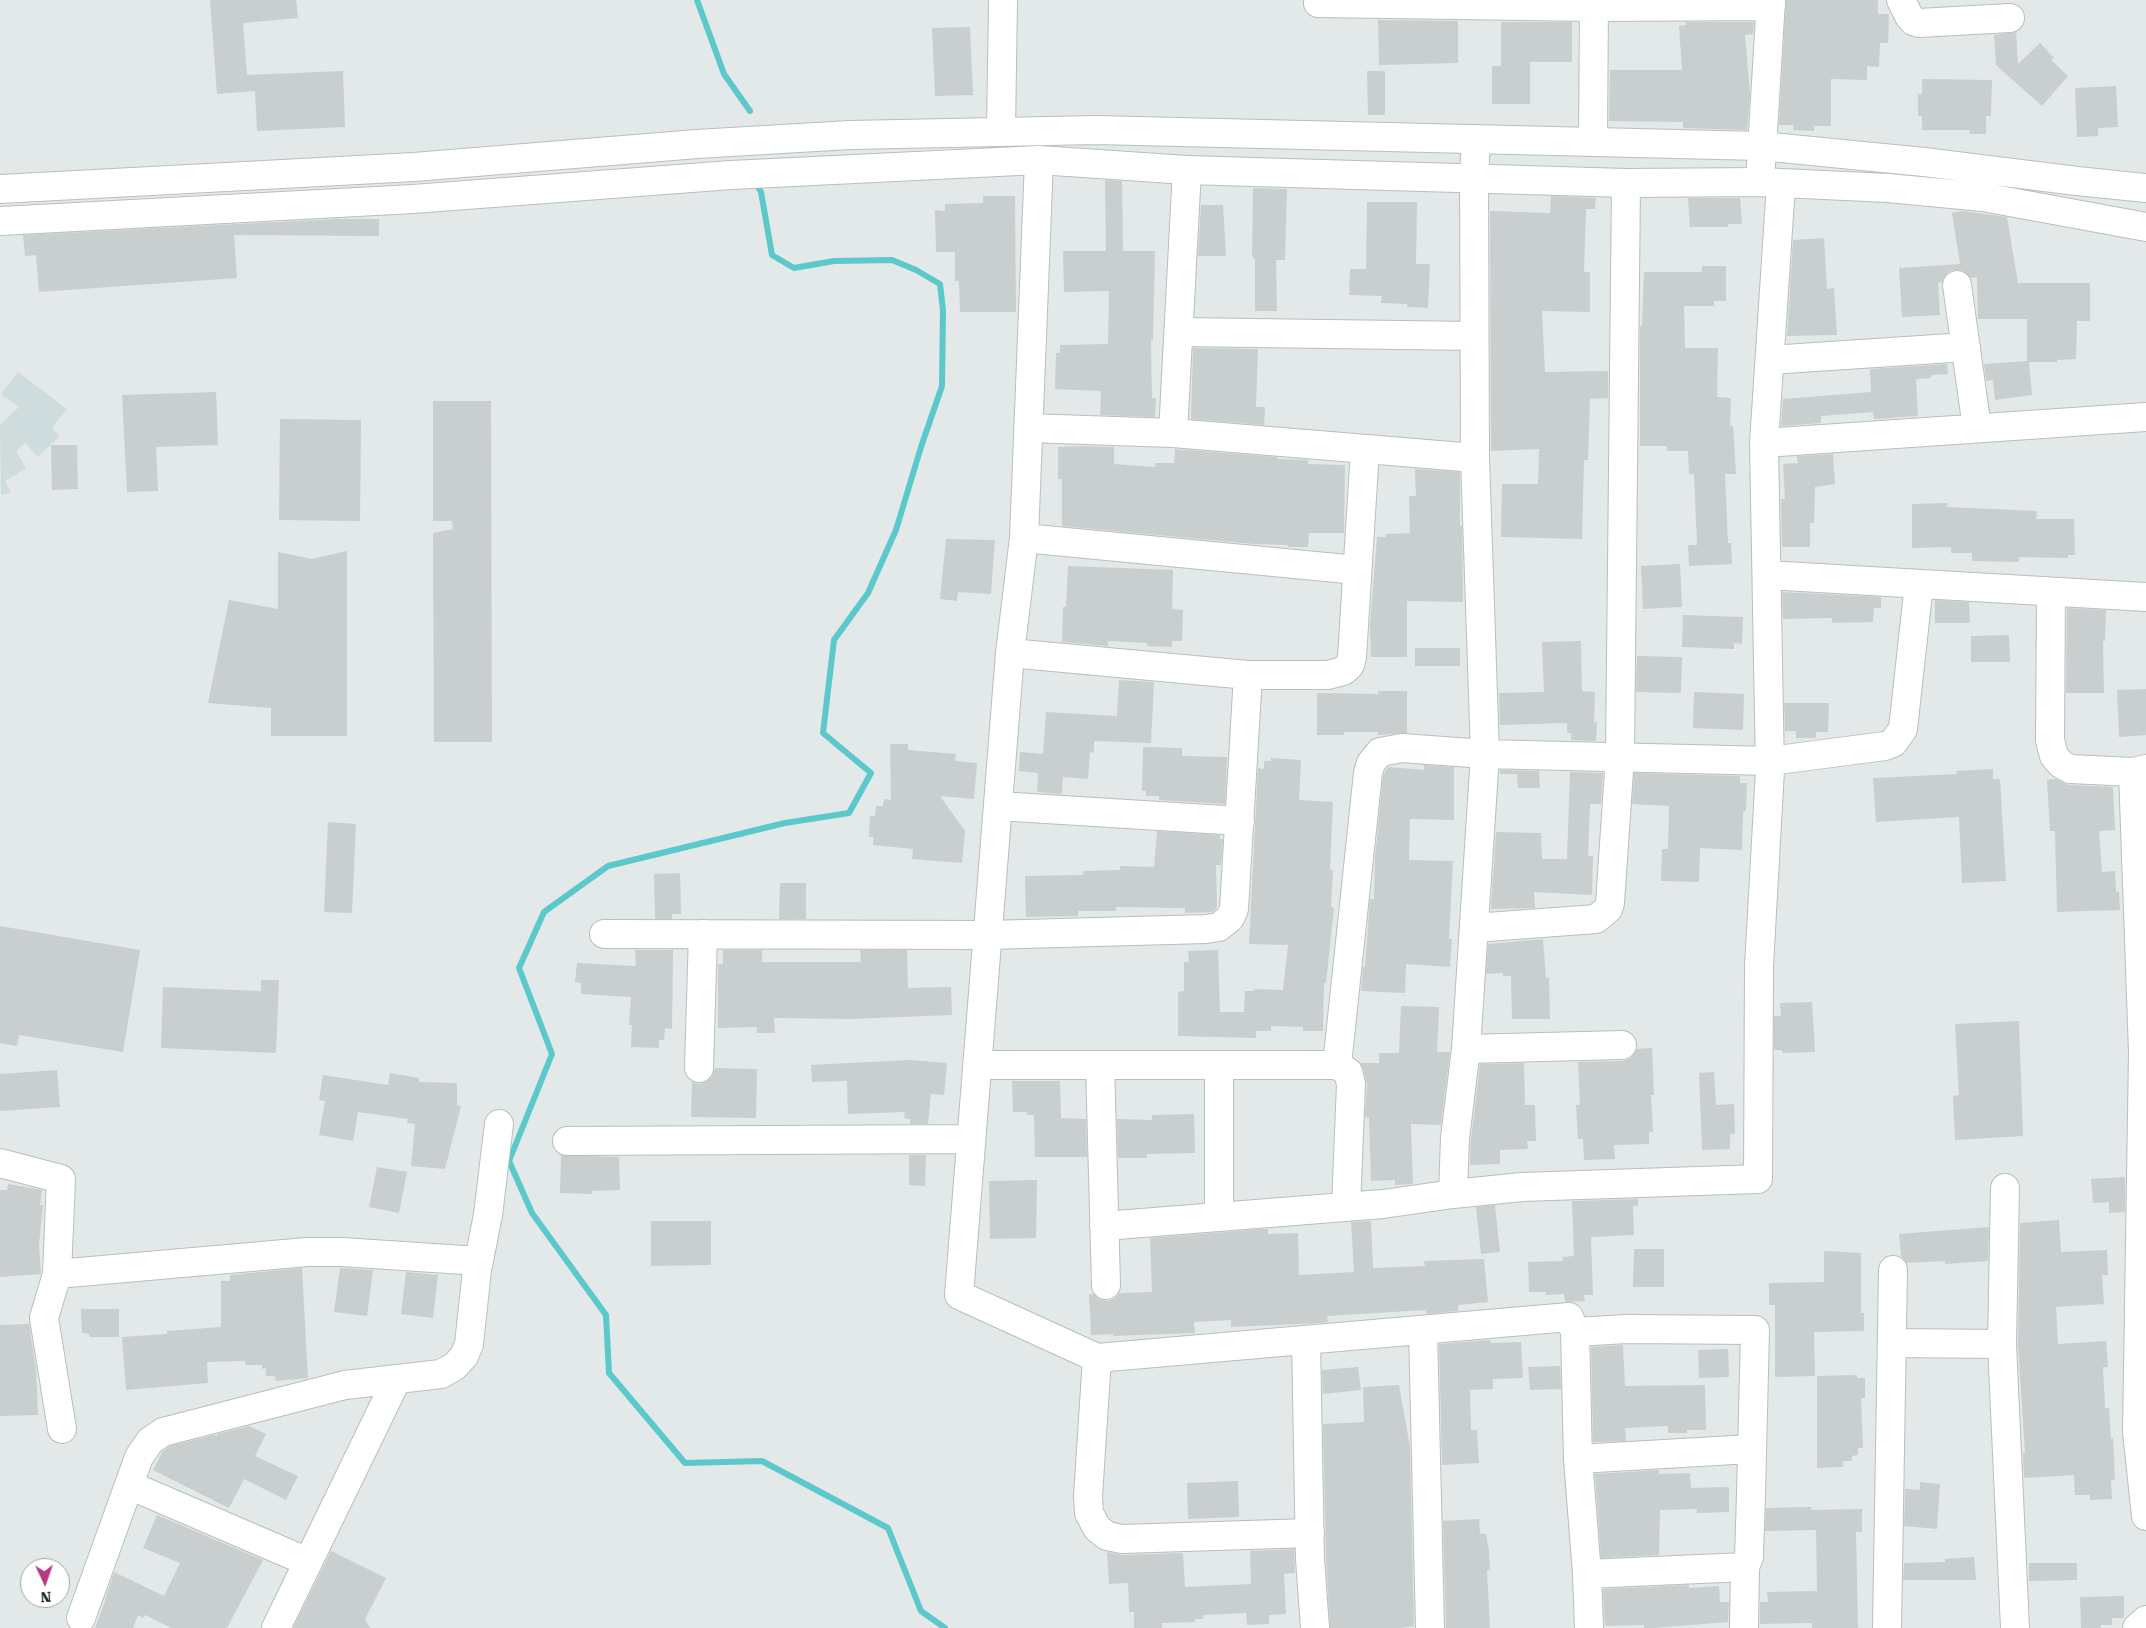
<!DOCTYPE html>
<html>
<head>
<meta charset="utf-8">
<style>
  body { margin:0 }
  #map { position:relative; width:2146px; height:1628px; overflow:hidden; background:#e3e8e8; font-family:"Roboto Serif",serif }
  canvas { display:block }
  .north { position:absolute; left:20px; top:1558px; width:50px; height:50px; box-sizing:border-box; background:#fff; border:1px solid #a5a6a6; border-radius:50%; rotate:177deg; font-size:14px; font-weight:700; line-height:20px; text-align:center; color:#1e2020 }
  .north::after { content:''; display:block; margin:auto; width:18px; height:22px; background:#b83884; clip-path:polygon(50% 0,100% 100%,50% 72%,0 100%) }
</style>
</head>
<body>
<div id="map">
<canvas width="2146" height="1628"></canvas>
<div class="north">N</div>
</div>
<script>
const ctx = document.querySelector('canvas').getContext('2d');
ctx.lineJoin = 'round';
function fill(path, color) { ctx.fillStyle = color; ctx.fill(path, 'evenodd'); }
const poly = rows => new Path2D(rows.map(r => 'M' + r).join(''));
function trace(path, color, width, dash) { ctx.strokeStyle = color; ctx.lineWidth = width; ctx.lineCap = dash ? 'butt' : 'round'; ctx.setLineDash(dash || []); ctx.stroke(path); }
const built = poly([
  [18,372,67,409,52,428,60,436,38,457,25,443,16,451,26,468,5,481,11,492,1,495,0,425,19,407,1,394]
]);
const stream = poly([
  [697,0,724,74,750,111],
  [755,182,761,192,772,255,794,268,834,261,892,260,916,270,940,284,943,310,942,386,921,447,896,530,868,593,834,640,823,733,871,773,849,813,785,823,608,866,544,912,519,968,552,1054,509,1161,532,1213,606,1315,609,1373,685,1463,762,1461,888,1528,921,1611,945,1628]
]);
const building = poly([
  [210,0,296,0,298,18,243,23,247,75,343,71,345,127,257,131,255,91,217,94],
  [1786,0,1878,0,1878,14,1889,14,1888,43,1880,43,1879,67,1867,66,1867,80,1831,79,1831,126,1814,126,1814,131,1793,130,1794,125,1779,125],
  [1378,20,1458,21,1458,63,1379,65],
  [1501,22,1572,22,1572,62,1530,62,1530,104,1492,104,1492,66,1501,66],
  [1686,22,1754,22,1753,34,1745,35,1750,94,1747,130,1683,128,1683,122,1609,121,1610,70,1682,70,1679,26,1686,25],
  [970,27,973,95,935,96,932,28],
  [2016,32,2018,64,2040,43,2054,58,2051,60,2068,76,2042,106,1996,65,1994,35],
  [1367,71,1385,71,1385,115,1368,115],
  [1922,79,1992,80,1991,116,1986,116,1986,134,1969,134,1970,130,1922,130,1922,116,1918,116,1918,94,1922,94],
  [2116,86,2118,127,2098,128,2098,136,2077,137,2075,88],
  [1105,180,1122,181,1123,251,1155,251,1153,340,1151,340,1152,398,1156,398,1155,417,1100,415,1101,391,1055,389,1056,353,1060,353,1060,345,1108,344,1109,291,1064,292,1063,251,1106,251],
  [1253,188,1287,189,1285,260,1276,260,1277,311,1255,311,1255,259,1252,256],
  [983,196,1015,196,1016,312,960,312,959,281,955,281,955,252,936,252,935,210,945,211,945,204,983,203],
  [1551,196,1596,198,1595,209,1586,209,1584,272,1590,272,1590,312,1542,311,1545,372,1608,371,1608,398,1590,399,1588,460,1584,460,1582,539,1501,537,1502,484,1538,484,1539,449,1491,451,1490,211,1550,213],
  [1688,198,1740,198,1742,224,1728,224,1728,227,1690,227],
  [1367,202,1417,202,1416,264,1430,264,1428,308,1407,307,1407,304,1381,303,1382,296,1349,295,1350,269,1366,269],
  [1201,205,1223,205,1226,256,1198,256],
  [1962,211,2007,217,2018,283,2090,283,2090,321,2077,321,2076,359,2057,360,2057,362,2029,362,2032,395,1995,400,1993,380,1986,381,1984,364,2027,361,2027,319,1978,319,1977,277,1970,278,1962,270,1954,270,1948,272,1942,282,1938,283,1940,315,1902,317,1899,268,1960,264,1952,213],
  [337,219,379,219,379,236,234,235,237,278,39,292,36,255,25,256,23,235],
  [1824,238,1827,289,1834,288,1837,335,1787,336,1793,240],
  [1702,266,1726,266,1726,301,1714,301,1714,306,1684,306,1685,348,1718,348,1717,397,1731,398,1730,426,1733,426,1736,474,1725,474,1728,543,1731,543,1732,564,1689,566,1688,545,1697,545,1694,474,1689,474,1688,451,1667,451,1667,446,1640,446,1640,326,1642,326,1644,272,1702,272],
  [1193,348,1258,349,1256,407,1265,407,1264,425,1191,419],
  [1947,364,1948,374,1931,375,1931,378,1916,379,1918,416,1874,419,1873,412,1821,416,1821,423,1781,426,1783,399,1871,392,1870,369],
  [216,392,218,445,156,447,158,491,127,492,122,395],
  [433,401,491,401,492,742,434,742,433,533,453,529,452,521,433,521],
  [280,419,361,420,360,521,279,520],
  [51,445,77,445,78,489,52,490],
  [1086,446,1114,447,1114,464,1155,467,1155,463,1174,463,1175,449,1277,457,1277,459,1308,460,1308,464,1345,465,1344,533,1309,533,1308,547,1288,547,1288,545,1254,544,1062,526,1062,479,1058,479,1058,447],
  [1833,454,1835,484,1815,487,1814,523,1810,523,1810,547,1782,547,1781,499,1785,499,1783,464,1798,463,1797,456],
  [1415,469,1460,472,1460,526,1462,526,1463,602,1407,601,1407,657,1371,657,1370,625,1377,537,1386,537,1386,534,1410,533,1409,496,1416,496],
  [1947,503,1947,507,2037,511,2036,519,2074,519,2075,555,2068,555,2068,558,2019,557,2019,562,1972,561,1972,553,1951,553,1951,547,1912,548,1912,504],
  [946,539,995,540,991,594,958,592,957,601,940,599],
  [347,551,347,736,271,736,271,708,208,703,229,600,278,609,278,552,312,559],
  [1680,564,1682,607,1643,609,1641,566],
  [1068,566,1173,570,1172,609,1183,610,1182,641,1172,641,1172,647,1147,646,1147,643,1108,641,1108,646,1062,642,1063,607,1066,607],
  [1782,592,1881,597,1881,608,1874,608,1873,622,1832,623,1832,618,1783,619],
  [1935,600,1969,602,1970,623,1935,623],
  [2067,608,2106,610,2105,641,2103,641,2104,693,2066,693],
  [1683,615,1743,617,1742,644,1734,643,1734,649,1682,647],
  [2009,635,2010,662,1971,662,1971,636],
  [1581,641,1582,691,1595,692,1594,722,1597,722,1596,741,1571,740,1571,733,1567,733,1567,723,1500,725,1499,693,1544,692,1542,642],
  [1415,648,1460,648,1460,666,1415,666],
  [1637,656,1682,657,1681,693,1636,692],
  [1119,680,1154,682,1151,743,1094,741,1094,753,1090,752,1088,779,1063,777,1062,794,1037,792,1038,773,1019,771,1020,752,1043,754,1046,712,1117,716],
  [2146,689,2146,735,2119,737,2117,690],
  [1378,691,1407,691,1407,733,1378,735,1378,732,1344,732,1344,735,1317,735,1317,693,1378,694],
  [1694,692,1744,694,1743,730,1693,728],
  [1784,703,1829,703,1828,732,1816,732,1816,738,1796,738,1796,731,1785,731],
  [890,744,908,744,908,750,956,754,955,761,977,763,974,799,940,796,965,831,962,863,912,859,913,849,873,845,874,837,869,837,870,816,875,816,876,806,883,806,884,799,891,800],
  [1143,747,1182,748,1182,756,1227,757,1225,804,1159,800,1159,796,1146,796,1146,791,1142,791],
  [1271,758,1301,760,1299,800,1333,802,1330,870,1333,870,1331,907,1334,908,1326,983,1324,983,1323,1031,1303,1031,1303,1027,1271,1026,1271,1031,1256,1031,1256,1038,1178,1036,1178,992,1184,991,1184,962,1189,962,1188,951,1218,950,1220,1012,1244,1012,1245,991,1254,991,1254,989,1283,990,1288,945,1249,944,1258,768,1264,769,1264,761,1271,761],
  [1424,765,1454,767,1454,820,1410,819,1409,860,1453,861,1449,939,1452,939,1450,967,1406,964,1405,993,1361,991,1363,967,1365,967,1370,899,1374,899,1375,857,1383,776,1388,767,1424,770],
  [1993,769,1993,779,2000,779,2006,881,1962,883,1959,817,1876,822,1873,778,1957,774,1956,771],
  [1500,770,1539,771,1540,788,1518,788,1517,774,1500,774],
  [1570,772,1603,773,1601,804,1590,804,1588,856,1593,856,1592,895,1534,892,1535,908,1491,909,1496,832,1541,833,1542,859,1567,859],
  [1634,773,1740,776,1740,783,1747,783,1746,811,1743,811,1742,850,1700,848,1699,882,1661,881,1662,849,1668,849,1669,806,1632,804],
  [2056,779,2069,785,2113,787,2115,830,2099,831,2102,872,2115,871,2116,892,2119,892,2120,910,2057,912,2055,831,2050,831,2047,780],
  [328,822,356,824,352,913,324,912],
  [1157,831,1220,835,1220,839,1223,839,1221,865,1216,865,1217,908,1212,912,1185,913,1185,908,1116,907,1116,911,1078,911,1078,916,1026,917,1025,876,1083,875,1083,871,1120,870,1120,866,1154,867],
  [680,873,681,914,672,914,672,919,655,919,654,874],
  [780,883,806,883,806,919,779,919],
  [0,926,140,950,123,1052,19,1035,17,1046,0,1043],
  [1543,939,1546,978,1549,978,1550,1019,1512,1019,1511,976,1503,976,1503,973,1486,974,1488,944],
  [635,950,673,950,672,1029,665,1028,664,1040,659,1040,659,1048,631,1047,632,1025,629,1025,631,997,581,994,581,983,575,982,577,963,636,966],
  [723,950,762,950,762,962,861,962,860,950,907,950,908,988,951,987,952,1015,850,1019,774,1018,775,1033,757,1033,757,1027,718,1028,718,964,723,964],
  [261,980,279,980,276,1053,161,1048,163,987,261,991],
  [1812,1002,1815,1052,1783,1053,1782,1050,1774,1050,1774,1016,1781,1016,1780,1003],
  [1401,1006,1439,1007,1437,1052,1450,1052,1441,1125,1411,1124,1413,1184,1395,1185,1395,1180,1371,1181,1369,1118,1365,1117,1367,1084,1363,1068,1360,1063,1379,1063,1379,1053,1399,1053],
  [2019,1021,2023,1136,1955,1140,1953,1096,1959,1095,1955,1024],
  [1652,1048,1654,1095,1651,1095,1653,1132,1649,1132,1649,1144,1614,1145,1615,1159,1584,1160,1583,1139,1578,1139,1576,1105,1580,1105,1578,1062,1623,1061,1631,1058,1637,1049],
  [910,1060,947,1063,944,1095,931,1094,928,1124,910,1124,910,1119,904,1118,905,1112,848,1114,847,1081,812,1082,811,1065],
  [1524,1063,1525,1105,1535,1105,1536,1141,1527,1141,1528,1149,1500,1150,1500,1164,1470,1165,1471,1139,1480,1064],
  [715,1068,757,1069,756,1118,691,1117,692,1082,699,1084,707,1081,712,1076],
  [57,1070,60,1107,0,1111,0,1074],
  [1714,1072,1716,1105,1734,1104,1735,1134,1730,1134,1730,1149,1702,1150,1699,1073],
  [390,1073,419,1078,419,1082,457,1083,457,1105,461,1106,445,1169,411,1166,415,1124,407,1123,408,1119,358,1112,353,1141,319,1135,325,1101,319,1100,323,1075,388,1085],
  [1012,1081,1060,1081,1061,1118,1086,1119,1087,1157,1035,1157,1034,1115,1027,1115,1027,1112,1013,1112],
  [1194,1114,1195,1153,1147,1154,1147,1158,1118,1158,1117,1119,1152,1120,1152,1115],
  [561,1155,619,1157,620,1190,592,1191,592,1194,560,1193],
  [909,1155,926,1155,925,1186,909,1185],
  [377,1167,407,1172,399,1213,369,1207],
  [2125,1177,2125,1212,2109,1213,2109,1202,2093,1203,2091,1179],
  [1037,1180,1036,1238,990,1239,989,1181],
  [8,1184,42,1190,40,1205,43,1205,39,1244,41,1274,0,1277,0,1190,7,1190],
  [1638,1199,1638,1206,1633,1206,1634,1235,1591,1237,1593,1295,1584,1295,1585,1301,1565,1302,1564,1294,1546,1295,1546,1292,1529,1292,1528,1262,1563,1261,1562,1257,1574,1256,1572,1201],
  [1495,1205,1500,1252,1481,1254,1476,1207],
  [2059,1220,2061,1252,2107,1250,2108,1275,2102,1275,2104,1304,2056,1307,2058,1344,2106,1341,2108,1367,2103,1367,2105,1408,2109,1408,2111,1439,2113,1438,2115,1480,2111,1480,2112,1499,2090,1500,2090,1495,2075,1495,2074,1475,2024,1478,2023,1453,2025,1453,2018,1344,2020,1223],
  [651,1221,711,1221,711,1265,651,1266],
  [1371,1221,1373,1268,1425,1266,1424,1261,1484,1259,1488,1302,1458,1305,1458,1311,1426,1314,1426,1310,1327,1316,1328,1322,1321,1323,1231,1327,1231,1320,1194,1322,1195,1333,1113,1336,1113,1334,1091,1335,1089,1294,1094,1294,1099,1299,1107,1301,1114,1299,1119,1293,1152,1292,1150,1238,1262,1229,1268,1229,1268,1234,1298,1233,1299,1275,1354,1272,1351,1222],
  [1989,1227,1988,1261,1945,1264,1945,1261,1907,1263,1901,1256,1899,1234],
  [1634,1249,1664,1249,1664,1287,1633,1287],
  [1824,1251,1861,1253,1861,1313,1864,1313,1864,1331,1814,1332,1815,1376,1775,1377,1775,1305,1769,1305,1769,1283,1824,1282],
  [302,1268,308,1378,276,1381,275,1376,266,1376,266,1368,262,1369,262,1365,245,1365,245,1361,207,1362,208,1383,126,1390,122,1337,167,1334,167,1331,221,1327,221,1281,230,1281,230,1275],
  [340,1268,373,1270,367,1316,334,1312],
  [406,1272,438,1275,433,1318,401,1314],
  [81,1309,119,1309,119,1337,90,1337,89,1334,82,1333],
  [29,1324,36,1369,38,1415,0,1416,0,1325],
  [1490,1340,1491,1343,1521,1342,1523,1378,1493,1379,1493,1389,1470,1390,1471,1430,1477,1430,1479,1463,1442,1465,1439,1344],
  [1623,1345,1625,1386,1705,1385,1706,1430,1687,1430,1687,1433,1668,1433,1668,1426,1625,1428,1626,1441,1593,1442,1591,1347],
  [1728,1349,1729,1377,1699,1378,1698,1350],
  [1560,1366,1561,1389,1530,1390,1528,1367],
  [1358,1367,1361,1390,1323,1394,1322,1370],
  [1857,1375,1857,1378,1865,1378,1865,1398,1861,1398,1863,1448,1858,1448,1858,1455,1852,1456,1852,1461,1843,1461,1843,1467,1817,1468,1817,1376],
  [1399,1385,1410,1447,1414,1626,1401,1628,1330,1628,1326,1558,1323,1424,1364,1422,1363,1387],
  [249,1426,266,1434,255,1456,298,1476,286,1500,244,1479,229,1508,153,1470,163,1451,170,1446,214,1435,217,1436,218,1434],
  [1659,1470,1659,1474,1690,1473,1691,1488,1729,1487,1729,1512,1697,1513,1697,1509,1660,1510,1659,1555,1601,1558,1595,1474],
  [1238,1481,1239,1517,1188,1519,1187,1483],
  [1920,1482,1940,1484,1937,1529,1904,1526,1905,1489,1920,1490],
  [1811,1507,1811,1510,1862,1509,1862,1532,1856,1532,1858,1628,1812,1628,1812,1623,1760,1624,1760,1602,1768,1602,1767,1592,1817,1591,1816,1530,1765,1531,1766,1508],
  [157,1515,263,1560,227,1628,171,1628,145,1615,143,1618,138,1615,133,1628,95,1628,106,1599,105,1599,114,1572,164,1596,180,1563,143,1548],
  [1479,1519,1480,1534,1486,1534,1489,1551,1490,1570,1487,1570,1490,1628,1446,1628,1443,1521],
  [1294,1549,1295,1573,1284,1574,1286,1614,1269,1615,1269,1624,1247,1625,1246,1613,1203,1615,1203,1619,1195,1619,1195,1622,1162,1623,1162,1628,1134,1628,1134,1612,1129,1612,1128,1583,1109,1584,1107,1552,1122,1555,1183,1553,1185,1587,1251,1584,1250,1551],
  [331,1551,386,1578,365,1619,370,1628,293,1628],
  [1974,1557,1976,1580,1903,1580,1904,1563,1945,1562,1945,1559],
  [2029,1563,2077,1563,2077,1580,2029,1581],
  [1689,1585,1689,1588,1719,1586,1720,1602,1729,1602,1728,1622,1654,1628,1644,1628,1644,1625,1605,1626,1603,1589],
  [2124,1596,2124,1618,2112,1618,2112,1625,2101,1625,2101,1628,2081,1628,2080,1597]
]);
const minor = poly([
  [1901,0,1909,16,1913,21,1919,23,2010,18],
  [1318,3,1594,7,1771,6],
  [1001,131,1003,0],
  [1593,142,1594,0],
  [1039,160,1024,538,1010,653,959,1295,1097,1358,1569,1317,1575,1332,1578,1459,1587,1574,1589,1628],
  [1760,182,1771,0],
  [1957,285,1977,428],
  [1179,332,1474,336],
  [1770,360,1966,347],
  [1028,428,1173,433,1475,458],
  [1173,433,1187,170],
  [1764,443,2146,417],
  [1024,538,1357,570],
  [1767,575,2146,597],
  [2051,592,2050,740,2054,756,2061,764,2070,769,2133,772],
  [1010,653,1248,675,1328,675,1343,671,1350,665,1352,657,1365,450],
  [2146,769,2133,772,2143,1052,2137,1432,2146,1516],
  [998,806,1240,821],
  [1474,928,1596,919,1608,909,1610,903,1620,756,1626,183],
  [604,934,988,935,1206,929,1219,927,1230,918,1234,909,1248,675],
  [1466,1049,1622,1045],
  [977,1065,1337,1065,1348,1072,1351,1084,1346,1207],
  [1100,1065,1106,1285],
  [1219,1065,1219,1217],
  [1337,1065,1368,773,1371,763,1380,752,1402,748,1485,754,1770,761,1885,746,1893,743,1903,729,1919,584],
  [699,1068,703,934],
  [567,1141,971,1139],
  [0,1163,61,1179,57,1274,44,1318,62,1429],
  [2005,1188,2002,1344,2015,1628],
  [1453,1194,1455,1138,1466,1049,1485,754,1475,458,1474,178,1476,139],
  [1104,1226,1383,1204,1453,1194,1522,1187,1758,1179,1759,966,1770,770,1764,443,1781,184],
  [57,1274,307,1252,342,1252,479,1261],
  [1423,1330,1430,1628],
  [1575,1332,1627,1329,1755,1330,1751,1494,1749,1557,1745,1567,1744,1628],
  [1306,1340,1310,1559,1315,1628],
  [1892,1343,2002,1344],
  [1097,1358,1088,1496,1089,1513,1097,1528,1107,1536,1122,1539,1310,1533],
  [1578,1459,1751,1449],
  [129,1485,308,1562],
  [1587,1574,1745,1567],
  [81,1618,139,1457,150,1441,163,1432,345,1385,441,1374,455,1366,464,1356,469,1344,477,1270,488,1215,499,1124],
  [276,1628,397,1379],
  [1887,1628,1893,1270],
  [2137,1628,2146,1620]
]);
const major = poly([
  [0,189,414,167,697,144,850,135,1096,130,1761,146,1924,162,2077,181,2146,188],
  [0,221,413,199,731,175,1039,160,1187,170,1626,183,1760,182,1888,188,1983,197,2146,227]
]);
fill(built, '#cedcdd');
trace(stream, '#5bc8cc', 6);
fill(building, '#c9cece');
trace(minor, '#b9bebe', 30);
trace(major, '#b9bebe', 30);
trace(minor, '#fff', 28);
trace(major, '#fff', 28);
</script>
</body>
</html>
